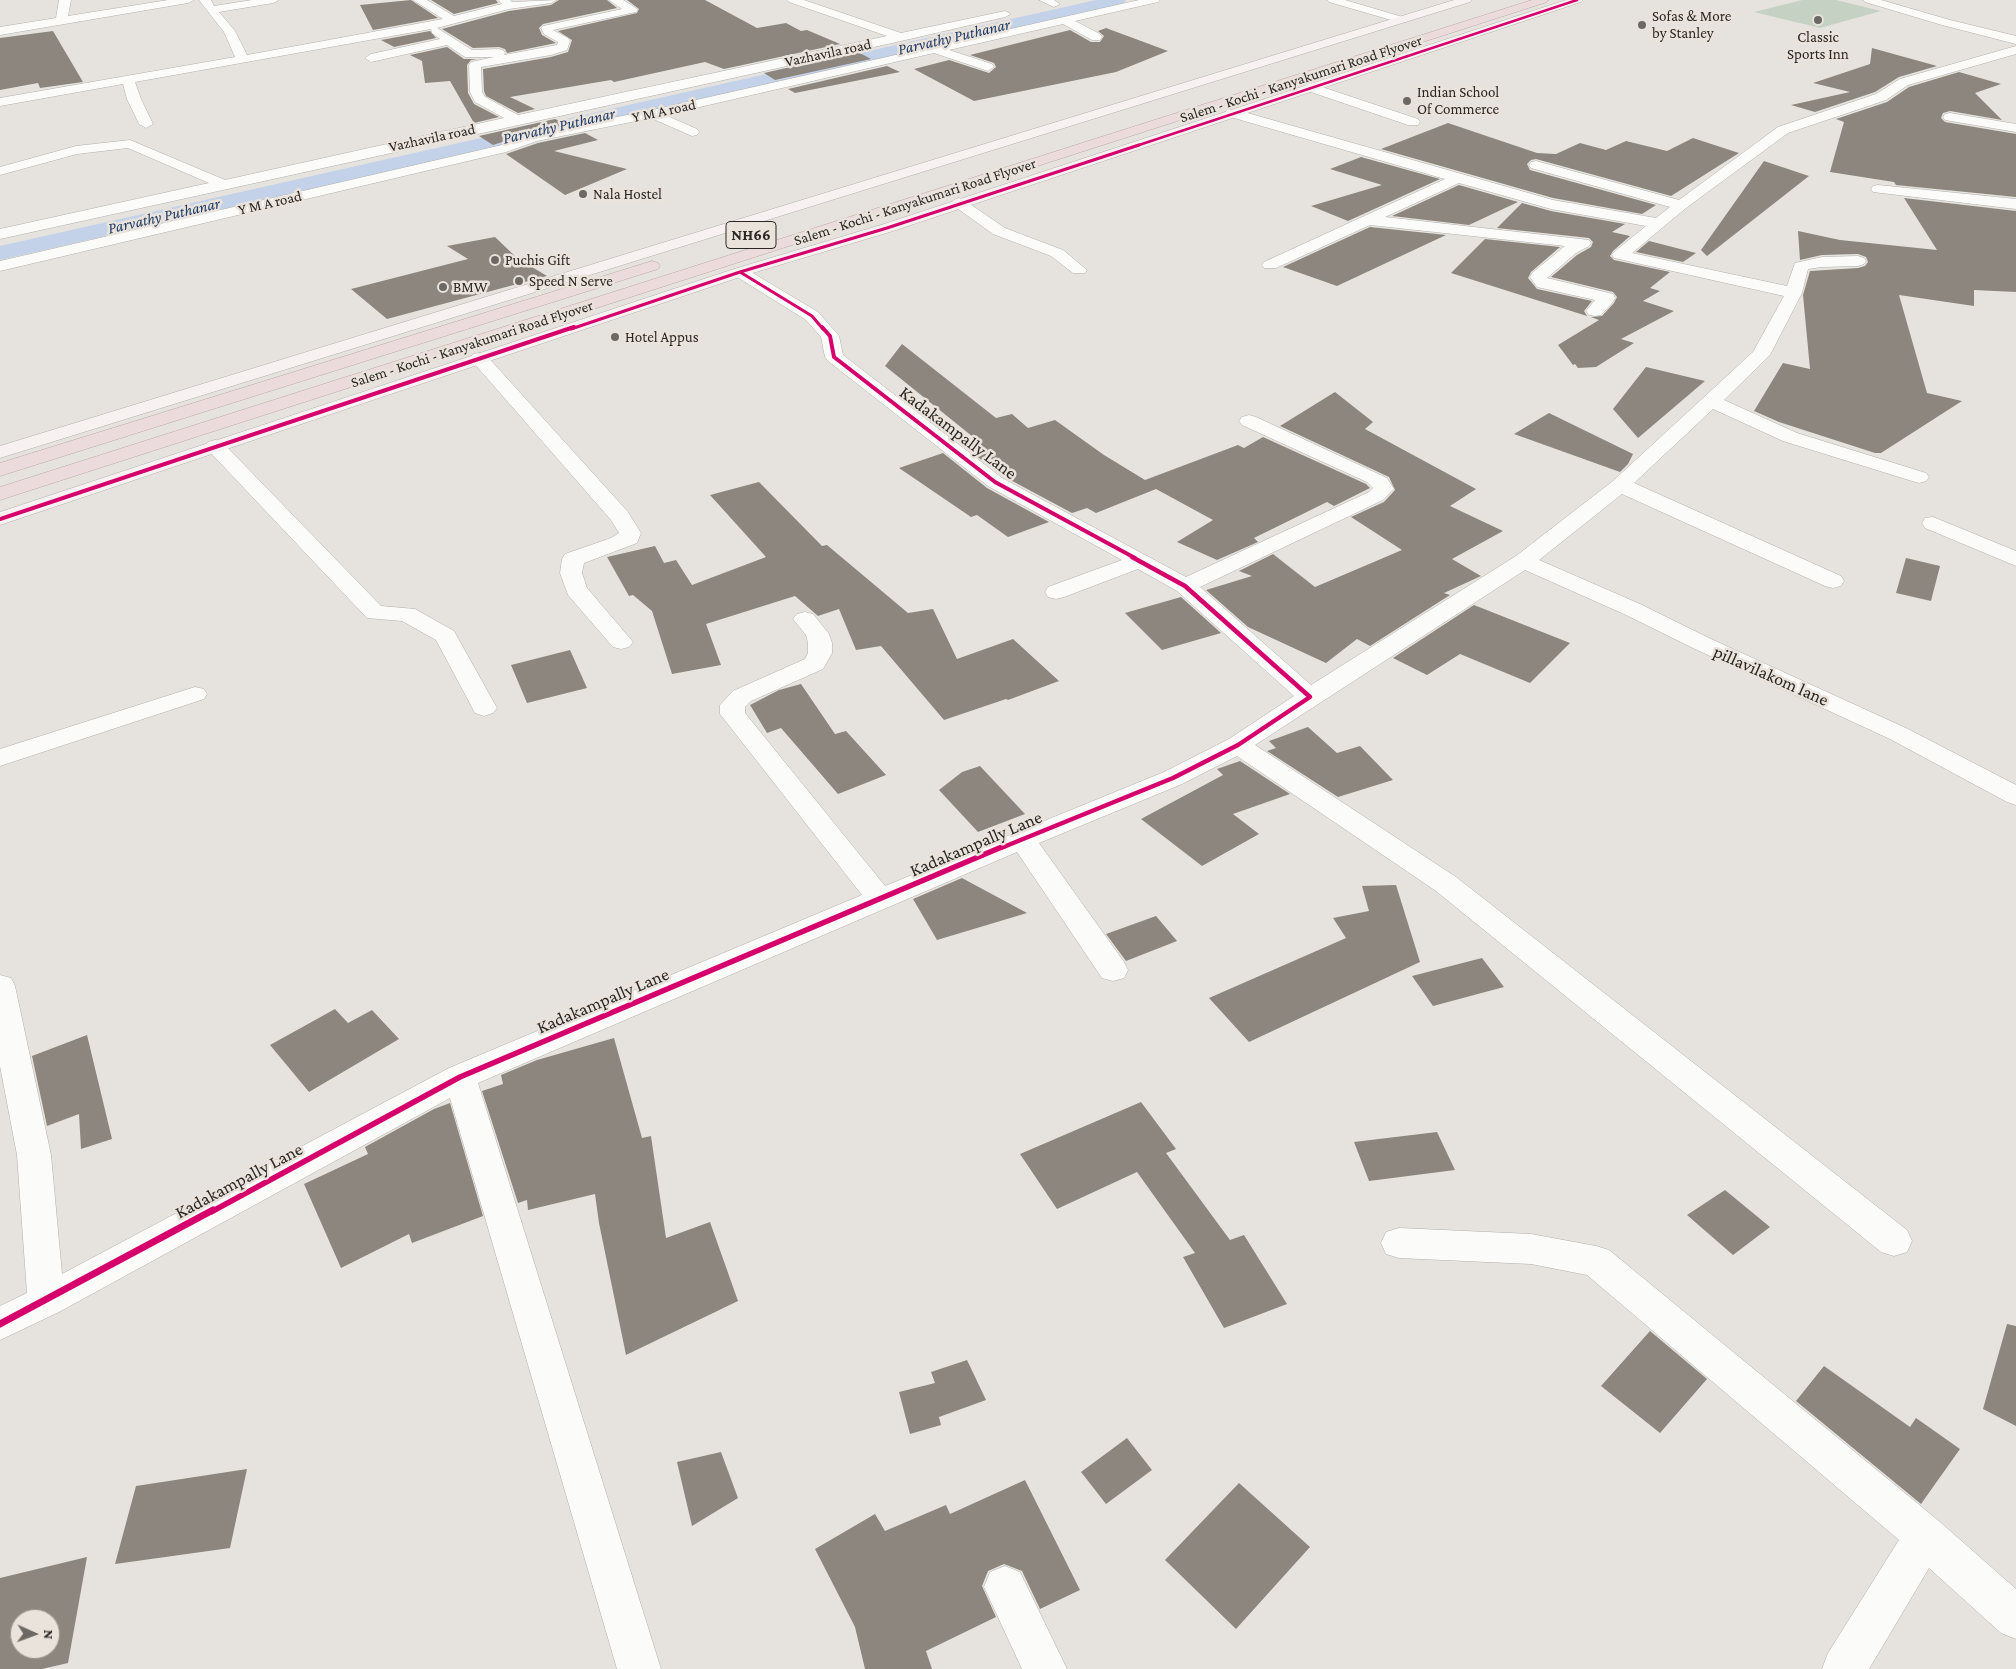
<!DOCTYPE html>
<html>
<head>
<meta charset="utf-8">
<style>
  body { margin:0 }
  #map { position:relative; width:2016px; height:1669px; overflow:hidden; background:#e6e3de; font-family:"Crimson Pro",serif }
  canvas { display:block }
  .north { position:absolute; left:10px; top:1609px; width:50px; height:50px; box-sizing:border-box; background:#eae3db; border:1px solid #9d9892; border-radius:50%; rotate:92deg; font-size:14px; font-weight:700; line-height:20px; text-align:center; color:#2a2724 }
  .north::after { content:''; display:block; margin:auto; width:18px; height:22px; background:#6c6965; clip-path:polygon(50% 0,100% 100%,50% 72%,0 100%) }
</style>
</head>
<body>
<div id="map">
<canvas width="2016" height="1669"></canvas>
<div class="north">N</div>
</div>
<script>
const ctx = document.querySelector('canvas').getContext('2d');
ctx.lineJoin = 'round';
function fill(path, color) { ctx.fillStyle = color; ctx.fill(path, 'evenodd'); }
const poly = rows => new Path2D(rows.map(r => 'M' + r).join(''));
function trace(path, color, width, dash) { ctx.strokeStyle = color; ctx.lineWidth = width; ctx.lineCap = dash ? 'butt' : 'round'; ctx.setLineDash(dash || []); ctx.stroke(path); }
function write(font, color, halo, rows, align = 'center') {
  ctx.font = font + ' "Crimson Pro",serif'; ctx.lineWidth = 5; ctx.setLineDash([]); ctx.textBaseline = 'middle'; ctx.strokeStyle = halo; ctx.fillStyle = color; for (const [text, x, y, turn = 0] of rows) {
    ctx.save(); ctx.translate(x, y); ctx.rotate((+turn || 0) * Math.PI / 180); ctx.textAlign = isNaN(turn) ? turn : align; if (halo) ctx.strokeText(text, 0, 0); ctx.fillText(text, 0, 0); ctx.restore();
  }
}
const green = poly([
  [1802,0,1836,0,1881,11,1820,28,1754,12]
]);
const canal = poly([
  [1096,0,1126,0,1124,3,1118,5,0,260,0,246,1096,0]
]);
const building = poly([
  [411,0,438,18,373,30,360,5],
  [431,0,496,0,498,3,454,14],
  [559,0,607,0,617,8,543,24,539,28,542,35,556,43,507,53,505,49,499,47,473,48,442,29,509,11,551,5],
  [627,0,705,0,757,28,786,23,801,31,807,30,840,44,724,69,705,62,614,82,611,80,510,97,535,109,518,113,486,96,484,91,483,69,551,57,568,52,572,40,558,31,637,13,639,9],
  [1106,28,1168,51,1116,72,974,101,914,69,949,60,989,73,996,67,994,63,970,55,1070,30,1091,42,1100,42,1104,36,1098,31],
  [53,31,83,82,40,88,38,83,0,90,0,38],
  [430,31,436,38,394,47,381,40],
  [447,47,464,59,477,59,471,60,467,65,468,93,474,104,499,117,474,123,450,81,425,83,422,61,410,55],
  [1872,48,1937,66,1899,77,1875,92,1815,112,1791,105,1850,92,1813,83,1870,64],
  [858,52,871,59,775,80,764,73],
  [887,66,900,72,795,93,788,89],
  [1959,72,2001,84,1975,93,2002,120,1950,111,1943,113,1941,118,1945,122,2016,134,2016,197,1896,185,1894,182,1830,172,1844,122,1836,119,1887,102,1909,87],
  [555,119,568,125,533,132,493,145,479,136],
  [1448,123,1537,153,1556,154,1580,143,1606,150,1626,141,1667,151,1693,138,1739,153,1671,196,1536,159,1531,160,1527,164,1530,170,1656,205,1642,214,1553,198,1381,149],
  [585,133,598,140,554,151,627,169,565,195,506,154,538,143],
  [1361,157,1440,179,1348,221,1311,206,1382,185,1330,169],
  [1764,161,1809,176,1707,256,1701,250],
  [1459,185,1518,202,1469,225,1392,216],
  [1904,198,2016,211,2016,292,1974,290,1974,306,1899,295,1927,393,1962,401,1881,453,1875,453,1779,422,1754,411,1783,363,1810,369,1803,295,1810,271,1858,268,1865,266,1868,262,1866,257,1858,254,1822,255,1800,260,1798,231,1840,240,1937,250],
  [1522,203,1551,211,1625,224,1612,232,1630,236,1613,251,1610,256,1614,260,1670,272,1650,288,1660,291,1643,301,1674,311,1621,339,1634,343,1596,367,1578,368,1575,364,1573,365,1558,345,1599,320,1591,317,1602,316,1614,303,1617,297,1613,292,1551,277,1577,255,1591,247,1593,242,1589,238,1497,228],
  [1370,227,1446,235,1337,286,1283,267],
  [495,237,517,258,547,276,387,319,351,289,468,259,447,246],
  [1485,239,1560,247,1531,272,1528,278,1537,289,1592,301,1584,311,1587,316,1451,273],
  [1649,241,1696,253,1683,262,1636,252],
  [902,344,996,418,1012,414,1028,428,1055,420,1104,455,1145,480,1238,445,1244,448,1263,437,1366,484,1370,488,1334,506,1327,502,1254,538,1258,542,1217,560,1177,542,1213,520,1156,489,1096,513,1087,508,1072,513,1003,476,963,446,978,441,885,366],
  [1646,367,1705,381,1638,438,1613,409],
  [1335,392,1373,422,1365,429,1476,489,1450,506,1503,531,1452,559,1481,576,1444,593,1450,595,1370,646,1357,639,1326,663,1248,627,1206,590,1252,576,1239,571,1273,554,1315,587,1402,550,1351,517,1384,502,1395,490,1389,477,1280,426],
  [1549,413,1633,454,1628,464,1620,472,1514,434],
  [943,453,987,488,1049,522,1008,537,977,515,971,517,899,468],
  [759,482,822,546,827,545,908,613,933,609,957,659,1013,639,1059,681,1008,700,1006,699,944,720,881,646,856,650,839,609,818,616,795,596,706,624,721,665,672,674,652,611,633,595,629,596,607,557,655,546,664,563,676,560,692,585,766,557,710,495],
  [1906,558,1940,566,1931,601,1896,593],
  [1181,597,1221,633,1162,650,1125,613],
  [1474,605,1570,643,1530,683,1460,654,1427,675,1393,658],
  [570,650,587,688,527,703,511,665],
  [801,684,835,734,846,731,886,775,838,794,781,728,767,733,750,705,779,690],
  [1308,727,1337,753,1360,746,1393,780,1338,797,1267,751,1276,748,1269,741],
  [1240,761,1290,794,1233,814,1259,834,1202,866,1141,819,1223,775,1217,769],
  [980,766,1025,814,978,832,939,790,962,772],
  [962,878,1027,913,937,940,913,899],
  [1396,885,1420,962,1249,1042,1209,998,1346,938,1333,918,1369,911,1362,886],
  [1156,916,1177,941,1126,961,1106,934],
  [1482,958,1504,987,1433,1006,1412,976],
  [335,1009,348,1023,372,1010,399,1039,309,1092,270,1045],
  [87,1035,112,1139,81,1149,79,1114,47,1126,32,1056],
  [614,1038,642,1138,651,1136,666,1238,710,1222,738,1301,626,1355,599,1223,595,1194,528,1210,527,1200,518,1203,482,1091,503,1084,501,1075,537,1060],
  [1141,1102,1176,1149,1166,1153,1230,1240,1244,1235,1287,1304,1224,1328,1183,1257,1195,1253,1137,1172,1057,1209,1020,1154],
  [450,1103,483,1216,412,1243,409,1234,341,1268,304,1184,368,1154,365,1147,434,1109],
  [1437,1132,1455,1170,1369,1181,1354,1142],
  [1725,1190,1770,1227,1733,1255,1687,1215],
  [2007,1324,2016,1326,2016,1426,1983,1409],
  [1650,1331,1707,1379,1660,1433,1601,1386],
  [967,1360,986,1400,939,1417,941,1425,910,1434,899,1392,935,1383,931,1372],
  [1824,1366,1910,1427,1916,1418,1960,1449,1921,1504,1796,1401],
  [1127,1438,1152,1470,1106,1504,1081,1472],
  [721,1452,738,1498,692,1526,677,1462],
  [247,1469,230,1548,115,1564,136,1486],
  [1025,1480,1080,1590,1040,1609,1022,1571,1004,1564,988,1571,982,1586,996,1617,926,1651,932,1669,865,1669,855,1627,815,1549,875,1514,885,1531,946,1505,950,1514],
  [1239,1483,1310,1547,1236,1629,1165,1560],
  [87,1557,68,1663,42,1669,0,1669,0,1578],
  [20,1619,50,1619,50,1649,20,1649]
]);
const street = poly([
  [59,0,71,0,68,16,168,0,194,0,188,3,0,35,0,27,56,18,59,0],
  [199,0,211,0,214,6,252,0,279,0,273,3,219,12,235,31,247,55,443,19,413,0,427,0,454,16,502,4,498,0,510,0,512,2,557,0,551,3,509,9,437,28,472,50,499,49,503,50,505,53,504,55,557,45,558,42,544,34,541,28,543,26,622,9,609,0,623,0,636,8,638,10,636,12,553,30,568,38,570,41,567,50,551,55,481,67,482,92,485,97,518,115,887,36,789,2,787,0,804,0,901,33,1005,11,1011,14,1005,17,901,41,0,239,0,229,209,183,128,148,77,154,0,175,0,167,76,146,130,140,225,180,504,118,475,102,470,92,469,65,471,62,494,57,465,57,447,45,371,62,365,58,371,54,440,39,432,33,431,29,135,82,141,99,153,124,146,128,139,124,127,99,123,84,0,106,0,98,235,57,224,32,199,0],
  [1039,0,1054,0,1060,4,1054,7,1039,0],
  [1139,0,1160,0,1158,2,1075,21,1100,34,1102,37,1100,40,1092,40,1063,24,949,50,992,64,994,67,988,71,934,53,665,115,697,129,699,132,697,135,692,136,651,118,537,141,506,152,0,271,0,261,502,145,533,134,652,110,1139,0],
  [1327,0,1345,0,1406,18,1408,20,1406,22,1398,22,1329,2,1327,0],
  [1863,0,1881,0,1950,20,2016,36,2016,44,1942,25,1865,2,1863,0],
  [2016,46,2016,54,1908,85,1886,100,1788,133,1686,208,1632,253,1787,286,1795,263,1822,257,1858,256,1864,258,1866,261,1864,264,1858,266,1822,267,1808,269,1802,293,1770,355,1724,400,1797,433,1926,473,1929,477,1926,481,1919,483,1912,481,1783,441,1713,409,1634,483,1841,576,1844,581,1841,586,1833,588,1825,586,1622,494,1539,560,1640,604,1711,639,1908,729,2016,785,2016,805,2007,802,1890,739,1695,649,1624,614,1525,570,1255,745,1456,877,1907,1230,1912,1241,1907,1252,1894,1256,1881,1252,1436,891,1237,756,1182,784,1039,843,1124,962,1128,970,1124,978,1113,981,1102,978,1017,852,478,1083,661,1669,617,1669,450,1098,59,1312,0,1340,0,1306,27,1293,17,1155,0,1066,0,975,11,978,15,986,51,1155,62,1274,449,1068,862,895,720,714,720,705,733,691,805,659,808,653,808,643,806,635,793,619,797,614,805,612,813,614,829,634,832,643,832,653,823,669,751,701,745,707,745,713,885,886,1164,772,1229,739,1294,696,1177,591,1138,569,1064,597,1056,599,1048,597,1045,592,1048,587,1122,560,988,486,828,361,825,357,821,337,806,320,734,275,732,272,734,269,746,269,818,312,839,336,843,355,1002,478,1186,577,1369,492,1373,488,1367,482,1242,425,1239,421,1242,417,1249,415,1256,417,1387,478,1394,489,1383,500,1200,587,1311,685,1516,556,1613,481,1753,352,1784,296,1614,258,1612,255,1614,252,1646,226,1551,209,1459,183,1385,217,1589,240,1591,243,1589,246,1576,253,1547,278,1613,294,1615,298,1613,302,1601,315,1595,316,1589,315,1586,311,1595,300,1537,287,1530,277,1532,273,1565,246,1370,225,1276,268,1264,268,1262,265,1264,262,1445,179,1227,116,1225,113,1227,110,1237,110,1553,200,1656,218,1670,207,1531,168,1529,165,1531,162,1536,161,1679,200,1778,127,1876,94,1900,79,2016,46],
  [1310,83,1418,119,1420,122,1418,125,1408,125,1305,90,1304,87,1310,83],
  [1950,113,2016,124,2016,132,1945,120,1943,117,1945,114,1950,113],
  [1878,185,2016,199,2016,209,1873,192,1871,189,1873,186,1878,185],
  [959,198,964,200,1005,228,1063,250,1087,270,1085,273,1073,273,1051,256,993,234,954,206,951,203,954,200,959,198],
  [479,353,485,354,628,512,641,533,637,543,584,563,582,573,587,588,633,642,629,647,621,649,613,647,568,595,560,573,562,559,565,554,611,538,619,533,611,520,473,362,470,358,473,354,479,353],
  [215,440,222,442,381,606,415,609,454,631,497,708,493,713,484,716,475,713,436,640,402,621,367,618,208,450,205,446,208,442,215,440],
  [1933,517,2016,551,2016,566,1925,528,1922,523,1925,518,1933,517],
  [195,687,204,689,207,694,204,699,0,766,0,749,195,687],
  [1399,1228,1531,1234,1596,1246,1609,1250,1940,1522,2016,1589,2016,1639,2001,1633,1929,1568,1869,1669,1822,1669,1828,1653,1899,1540,1587,1275,1531,1264,1399,1258,1386,1254,1381,1243,1386,1232,1399,1228],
  [1005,1566,1020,1572,1067,1669,1022,1669,984,1587,990,1572,1005,1566]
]);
const secondary = poly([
  [1454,0,1472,0,1470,2,0,458,0,446,1454,0],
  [1566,0,1583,0,1581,2,893,231,746,275,0,525,0,512,734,269,881,225,1566,0]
]);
const highway = poly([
  [1532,0,1549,0,1547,2,0,500,0,487,1532,0],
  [652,261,658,263,660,266,658,269,0,476,0,463,652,261]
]);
const cyclewayFar5 = poly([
  [1136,146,1577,0]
]);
const cyclewayFar4 = poly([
  [740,272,812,316,823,329],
  [571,329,740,272,887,228,1139,145]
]);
const cyclewayFar3 = poly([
  [822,327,830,336,834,357,995,482,1135,558],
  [0,519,574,327]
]);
const cyclewayFar2 = poly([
  [1001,848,1173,778,1238,745,1310,697,1185,586,1132,557]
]);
const cyclewayFar1 = poly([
  [211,1212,460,1077,1004,846]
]);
const cycleway = poly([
  [0,1324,213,1210]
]);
const markers = [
  [1818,20,5,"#6c6965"],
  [1642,25,5,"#6c6965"],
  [1407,101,5,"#6c6965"],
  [583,194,5,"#6c6965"],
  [495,260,5,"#6c6965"],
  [519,281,5,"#6c6965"],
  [443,287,5,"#6c6965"],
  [615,337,5,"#6c6965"]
];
const farPoinames = [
  ["Sofas & More",1652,16],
  ["by Stanley",1652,33],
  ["Classic",1818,37,"center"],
  ["Sports Inn",1818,54,"center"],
  ["Indian School",1417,92],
  ["Of Commerce",1417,109],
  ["Nala Hostel",593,194],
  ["Puchis Gift",505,260],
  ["Speed N Serve",529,281],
  ["BMW",453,287],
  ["Hotel Appus",625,337]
];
const farStreetnames = [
  ["Vazhavila road",828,53,-12],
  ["Salem - Kochi - Kanyakumari Road Flyover",1301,79,-18],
  ["Y M A road",664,111,-12],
  ["Vazhavila road",432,138,-12],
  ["Salem - Kochi - Kanyakumari Road Flyover",915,202,-18],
  ["Y M A road",270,203,-13],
  ["Salem - Kochi - Kanyakumari Road Flyover",472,344,-18]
];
const farWaternames = [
  ["Parvathy Puthanar",954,37,-13],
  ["Parvathy Puthanar",559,126,-13],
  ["Parvathy Puthanar",164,216,-13]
];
const shields = [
  [751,235,50]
];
const shieldNames = [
  ["NH66",751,235]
];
const streetNames = [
  ["Kadakampally Lane",958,433,37],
  ["pillavilakom lane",1771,676,24],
  ["Kadakampally Lane",976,844,-23],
  ["Kadakampally Lane",603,1001,-23],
  ["Kadakampally Lane",239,1181,-28]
];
fill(green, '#c5d2c3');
fill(canal, '#c3d2e8');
fill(building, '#8c867f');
trace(street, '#b2b0ac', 1);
trace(secondary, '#b2b0ac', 1);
trace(highway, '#bba8a7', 1);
fill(street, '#fbfbfa');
fill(secondary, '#f7f1f2');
fill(highway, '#ecdbdc');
trace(cyclewayFar5, '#d6006c', 2.5);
trace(cyclewayFar4, '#d6006c', 3);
trace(cyclewayFar3, '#d6006c', 4);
trace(cyclewayFar2, '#d6006c', 4.5);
trace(cyclewayFar1, '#d6006c', 5.5);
trace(cycleway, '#d6006c', 7);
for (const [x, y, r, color] of markers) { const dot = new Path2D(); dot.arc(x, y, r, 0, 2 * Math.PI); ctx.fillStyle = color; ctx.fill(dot); trace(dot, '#eae3db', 2); }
write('15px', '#2a2724', '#eae3db', farPoinames, 'left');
write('15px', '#2a2724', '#eae3db', farStreetnames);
write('italic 16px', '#1e3a65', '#eae3db', farWaternames);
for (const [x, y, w] of shields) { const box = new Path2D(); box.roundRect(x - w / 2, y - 13.5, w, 27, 4); ctx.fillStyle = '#eae3db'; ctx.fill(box); trace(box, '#2a2724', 1); }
write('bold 16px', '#2a2724', null, shieldNames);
write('18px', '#2a2724', '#eae3db', streetNames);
</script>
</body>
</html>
